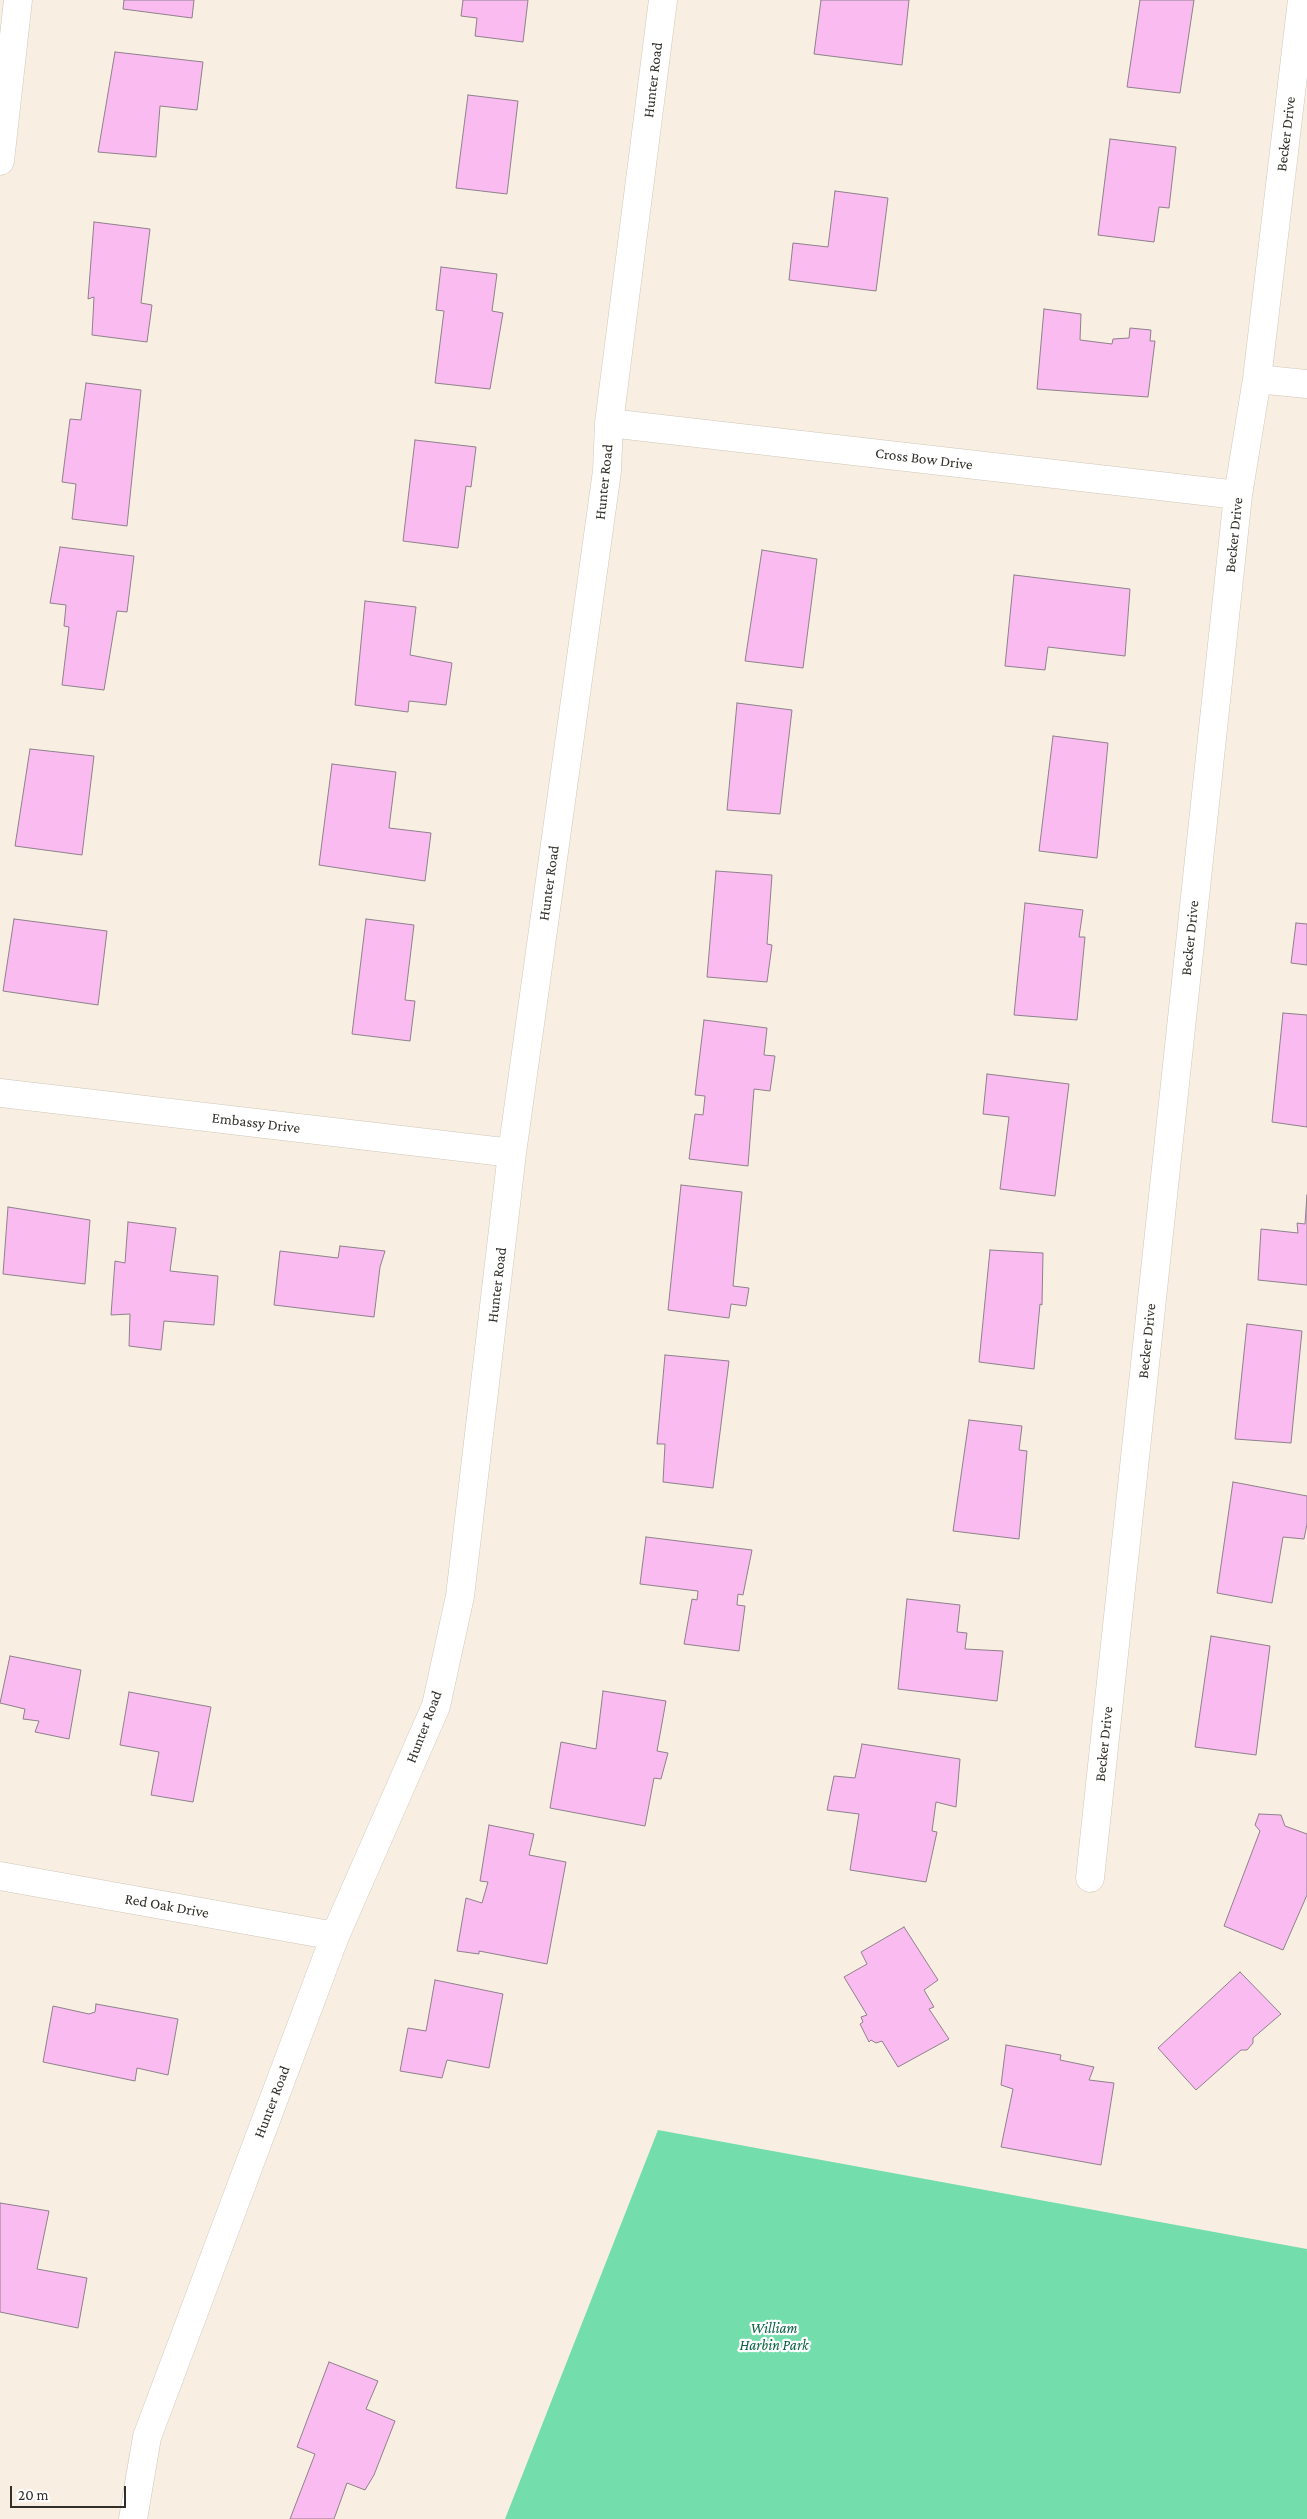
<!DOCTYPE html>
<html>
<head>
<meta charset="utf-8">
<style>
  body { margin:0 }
  #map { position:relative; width:1307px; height:2519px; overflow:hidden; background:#f8efe2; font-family:"Crimson Pro",serif }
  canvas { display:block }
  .scale { position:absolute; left:10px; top:2486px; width:116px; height:22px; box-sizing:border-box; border:2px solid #322f29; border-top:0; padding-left:6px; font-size:15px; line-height:18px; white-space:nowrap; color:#322f29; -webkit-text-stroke:4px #fff; paint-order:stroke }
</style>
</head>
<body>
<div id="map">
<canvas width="1307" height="2519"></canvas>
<div class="scale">20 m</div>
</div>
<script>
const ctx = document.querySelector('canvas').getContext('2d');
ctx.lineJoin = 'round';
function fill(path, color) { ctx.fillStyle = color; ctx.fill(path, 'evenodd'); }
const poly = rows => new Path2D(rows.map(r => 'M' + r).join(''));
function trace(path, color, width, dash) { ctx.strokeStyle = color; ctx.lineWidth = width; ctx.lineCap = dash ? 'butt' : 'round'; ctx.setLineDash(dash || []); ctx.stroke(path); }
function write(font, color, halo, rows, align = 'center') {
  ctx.font = font + ' "Crimson Pro",serif'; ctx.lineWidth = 4.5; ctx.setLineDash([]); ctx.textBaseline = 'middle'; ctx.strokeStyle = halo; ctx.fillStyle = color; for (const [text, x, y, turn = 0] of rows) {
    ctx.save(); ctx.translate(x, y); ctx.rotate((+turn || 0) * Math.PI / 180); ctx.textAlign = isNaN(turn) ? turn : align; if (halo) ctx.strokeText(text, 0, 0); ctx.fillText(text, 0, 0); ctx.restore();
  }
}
const green = poly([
  [658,2130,1307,2249,1307,2519,505,2519]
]);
const building = poly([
  [124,0,194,0,192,18,123,9,124,0],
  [463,0,528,0,523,42,475,36,477,18,461,16,463,0],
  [821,0,909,0,902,65,814,54,821,0],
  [1140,0,1194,0,1180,93,1127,87,1140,0],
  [115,52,203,62,197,110,160,106,156,157,98,152,115,52],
  [468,95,518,101,507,194,456,188,468,95],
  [1110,139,1176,147,1169,208,1159,207,1154,242,1098,235,1110,139],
  [835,191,888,198,876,291,789,280,793,243,828,247,835,191],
  [94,222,150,229,141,303,152,305,147,342,92,335,94,297,88,299,94,222],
  [441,267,497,274,492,311,503,313,490,389,435,383,444,311,436,310,441,267],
  [1044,309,1081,314,1080,340,1112,344,1113,339,1129,338,1130,328,1151,330,1150,341,1155,341,1148,397,1037,389,1044,309],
  [86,383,141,390,127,526,72,519,76,484,62,482,70,419,81,420,86,383],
  [415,440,476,447,471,487,466,486,458,548,403,541,415,440],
  [60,547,134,556,127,612,117,611,104,690,62,685,69,627,64,626,66,605,50,603,60,547],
  [762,550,817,559,803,668,745,661,762,550],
  [1014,575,1130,589,1125,656,1048,647,1045,670,1005,666,1014,575],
  [365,601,416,607,410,655,452,663,446,705,409,701,408,712,355,705,365,601],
  [737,703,792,710,780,814,727,810,737,703],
  [1053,736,1108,743,1097,858,1039,851,1053,736],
  [30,749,94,756,82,855,15,846,30,749],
  [332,764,396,772,389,828,431,833,425,881,319,865,332,764],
  [716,871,772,875,767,944,772,945,767,982,707,977,716,871],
  [1025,903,1083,910,1079,937,1085,937,1077,1020,1014,1015,1025,903],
  [14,919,107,931,98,1005,3,991,14,919],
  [366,919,414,925,405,1000,415,1001,410,1041,352,1034,366,919],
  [1296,923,1307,924,1307,965,1291,963,1296,923],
  [1283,1013,1307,1015,1307,1127,1272,1122,1283,1013],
  [704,1020,767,1028,764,1055,775,1056,770,1091,754,1089,748,1166,689,1159,695,1114,703,1115,705,1096,695,1095,704,1020],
  [987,1074,1069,1084,1055,1196,1000,1189,1009,1117,983,1114,987,1074],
  [681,1185,742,1192,733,1286,749,1288,746,1306,731,1304,729,1318,668,1310,681,1185],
  [1307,1195,1307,1285,1258,1280,1261,1229,1298,1233,1297,1223,1305,1224,1307,1195],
  [8,1207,90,1220,85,1284,3,1274,8,1207],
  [128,1222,176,1228,170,1271,218,1276,214,1325,164,1321,161,1350,129,1346,130,1314,111,1315,115,1261,125,1263,128,1222],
  [340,1246,385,1251,380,1267,374,1317,274,1305,280,1251,338,1258,340,1246],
  [990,1250,1043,1253,1042,1305,1040,1304,1034,1369,979,1362,990,1250],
  [1247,1324,1302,1331,1291,1443,1235,1439,1247,1324],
  [665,1355,729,1361,713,1488,663,1482,665,1444,657,1444,665,1355],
  [969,1420,1022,1426,1019,1450,1027,1451,1019,1539,953,1531,969,1420],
  [1233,1482,1307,1496,1307,1524,1304,1539,1283,1537,1272,1603,1217,1593,1233,1482],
  [646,1537,752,1550,743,1595,738,1594,737,1605,745,1606,739,1651,684,1644,692,1599,697,1600,698,1591,640,1584,646,1537],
  [907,1599,960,1605,957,1632,967,1633,965,1649,1003,1651,997,1701,898,1689,907,1599],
  [1211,1636,1270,1646,1256,1755,1195,1747,1211,1636],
  [10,1656,81,1670,69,1739,35,1732,39,1721,23,1719,25,1709,0,1703,10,1656],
  [603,1691,666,1701,657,1751,668,1753,661,1779,654,1778,645,1826,550,1808,561,1742,596,1749,603,1691],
  [129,1692,211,1707,193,1802,151,1795,159,1752,120,1745,129,1692],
  [862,1744,960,1759,956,1807,936,1802,932,1831,937,1832,926,1882,850,1870,859,1814,827,1810,834,1776,855,1778,862,1744],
  [1259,1814,1281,1815,1285,1826,1307,1834,1307,1895,1283,1950,1224,1926,1260,1831,1255,1825,1259,1814],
  [489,1825,534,1834,529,1855,566,1862,547,1964,479,1951,479,1954,457,1951,466,1898,482,1903,488,1882,480,1881,489,1825],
  [904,1927,938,1980,924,1990,934,2007,929,2009,949,2039,898,2067,882,2041,876,2043,871,2040,869,2042,860,2024,863,2022,861,2017,867,2015,844,1977,867,1964,861,1952,904,1927],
  [1240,1972,1281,2014,1253,2038,1253,2043,1247,2050,1241,2050,1196,2090,1158,2048,1240,1972],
  [435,1980,503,1994,489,2068,447,2060,442,2078,400,2071,408,2028,426,2031,435,1980],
  [96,2004,178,2019,168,2075,137,2068,135,2081,43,2062,53,2006,89,2014,95,2012,96,2004],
  [1006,2045,1061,2055,1060,2060,1094,2067,1089,2080,1114,2083,1101,2165,1001,2147,1013,2089,1001,2085,1006,2045],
  [0,2203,49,2211,37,2269,87,2278,78,2328,0,2312,0,2203],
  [329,2362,378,2381,366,2409,395,2421,374,2475,365,2490,347,2483,334,2519,290,2519,315,2454,297,2447,329,2362]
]);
const minor = poly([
  [0,161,18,0],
  [1257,379,1307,384],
  [609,423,1238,495],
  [0,1093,512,1153],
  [0,1876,335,1936],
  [1090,1878,1238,495,1257,379,1302,0],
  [133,2519,147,2437,335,1936,436,1706,460,1596,512,1153,607,471,609,423,663,0]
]);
const streetNames = [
  ["Hunter Road",653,80,-83],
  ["Becker Drive",1286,134,-83],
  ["Cross Bow Drive",924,459,7],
  ["Hunter Road",604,482,-84],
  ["Becker Drive",1234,535,-84],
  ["Hunter Road",549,883,-82],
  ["Becker Drive",1190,938,-84],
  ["Embassy Drive",256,1123,7],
  ["Hunter Road",497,1285,-83],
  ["Becker Drive",1147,1341,-84],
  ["Hunter Road",424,1727,-69],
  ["Becker Drive",1104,1744,-84],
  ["Red Oak Drive",167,1906,10],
  ["Hunter Road",272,2102,-69]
];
const parkNames = [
  ["William",774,2328],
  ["Harbin Park",774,2345]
];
fill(green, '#73ddac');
fill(building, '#fabbf0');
trace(building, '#8d818b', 1);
trace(minor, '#cfc6b9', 29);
trace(minor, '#fff', 28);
write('15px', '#322f29', '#fff', streetNames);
write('italic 15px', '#0b6243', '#fff', parkNames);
</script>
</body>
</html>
